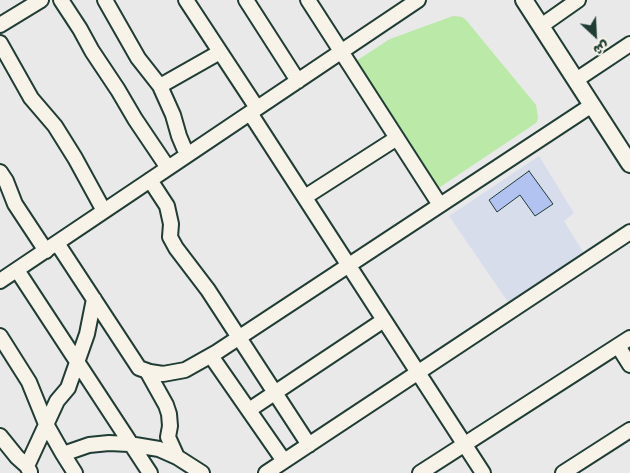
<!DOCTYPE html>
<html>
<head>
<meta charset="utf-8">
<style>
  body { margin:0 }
  #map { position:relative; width:630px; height:473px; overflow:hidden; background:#e9e9ea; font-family:Mali,"Playpen Sans Arabic",sans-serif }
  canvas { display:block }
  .north { position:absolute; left:570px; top:10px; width:50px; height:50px; -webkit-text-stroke:4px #f7f3e8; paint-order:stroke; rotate:155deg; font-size:14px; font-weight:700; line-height:20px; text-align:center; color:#1f3d34 }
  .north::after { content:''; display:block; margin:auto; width:18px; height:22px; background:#1f3d34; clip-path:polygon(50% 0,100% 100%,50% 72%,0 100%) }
</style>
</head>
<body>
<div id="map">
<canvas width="630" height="473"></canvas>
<div class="north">ش</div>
</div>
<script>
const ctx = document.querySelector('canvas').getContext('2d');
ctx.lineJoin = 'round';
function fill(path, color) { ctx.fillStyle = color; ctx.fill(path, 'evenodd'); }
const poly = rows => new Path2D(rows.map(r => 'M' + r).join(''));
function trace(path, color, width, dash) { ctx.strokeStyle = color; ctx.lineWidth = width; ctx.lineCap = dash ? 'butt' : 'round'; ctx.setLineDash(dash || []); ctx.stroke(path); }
const built = poly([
  [539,156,574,213,564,221,585,255,510,305,449,216]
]);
const green = poly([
  [453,16,462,17,466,20,536,105,538,117,537,122,533,125,437,189,356,61,390,39]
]);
const building = poly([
  [529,171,553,204,535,216,520,195,497,212,489,200,529,171]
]);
const minor = poly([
  [61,0,80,29,92,51,118,90,135,119,168,168],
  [105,0,138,58,160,86,173,115,179,136,187,155],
  [186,0,257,108],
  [246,0,298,81],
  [308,0,440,205],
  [0,25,41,0],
  [541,26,578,0],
  [0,43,31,98,55,126,75,158,104,211],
  [576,80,630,44],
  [160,86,220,52],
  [250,113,483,473],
  [0,172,6,181,15,204,46,251],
  [150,180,167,206,171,224,170,237,176,248,208,290,309,445],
  [305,197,397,138],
  [57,243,139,368,150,372,163,374,185,370,217,352,592,105],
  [17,270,150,473],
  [0,281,418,0],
  [0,336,29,382,46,424,63,454,75,473],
  [618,346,630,365],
  [211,356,284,461],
  [147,371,166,405,169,414,170,426,168,437,177,457],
  [249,410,384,320],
  [0,436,17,457,27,466,30,472],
  [63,454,89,445,109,443,129,444,159,449,177,457,202,473],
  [27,466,57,401,68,388,87,334,94,299],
  [266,473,630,232],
  [420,473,630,338],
  [563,473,630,430]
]);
const tertiary = poly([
  [524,0,630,164]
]);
fill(built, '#d8ddec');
fill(green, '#bae9a8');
fill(building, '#b2c2f1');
trace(building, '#1f3d34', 1);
trace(minor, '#1f3d34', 18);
trace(tertiary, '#1f3d34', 20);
trace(minor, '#f7f3e8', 14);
trace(tertiary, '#f7f3e8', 16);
</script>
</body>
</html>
